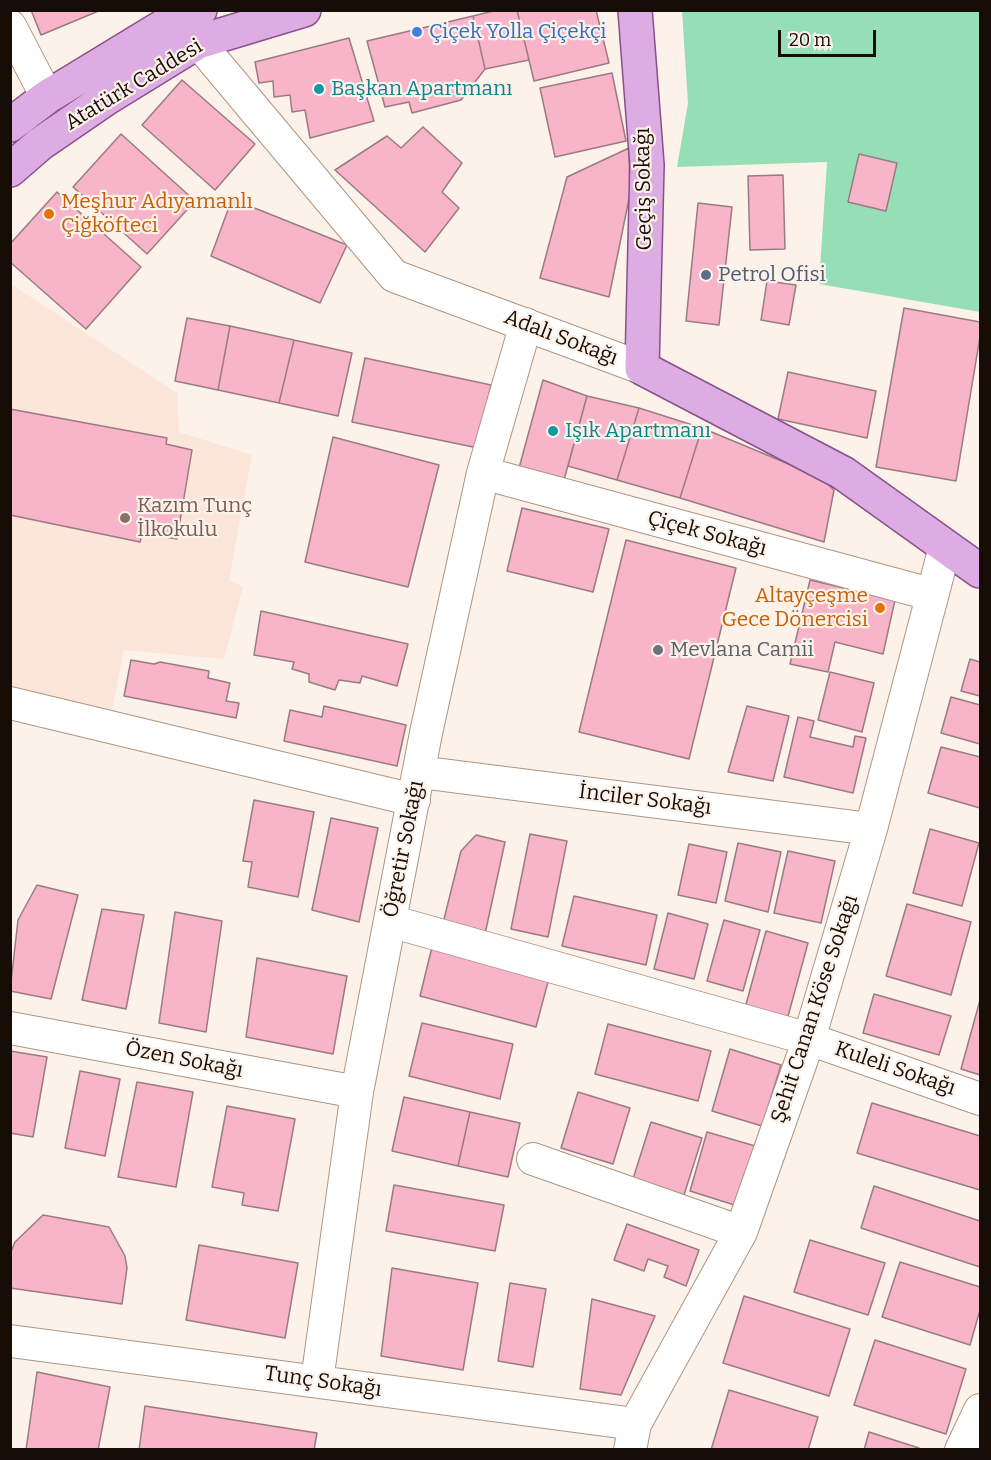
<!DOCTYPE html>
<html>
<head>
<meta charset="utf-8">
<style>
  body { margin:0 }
  #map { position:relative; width:991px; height:1460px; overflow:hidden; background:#fdf2ea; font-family:Bitter,serif }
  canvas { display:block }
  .frame { position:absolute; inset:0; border:12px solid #160d06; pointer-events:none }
  .scale { position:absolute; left:778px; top:30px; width:98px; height:27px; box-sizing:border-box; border:3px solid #160d06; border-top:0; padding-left:8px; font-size:18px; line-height:21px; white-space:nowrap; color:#160d06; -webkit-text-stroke:4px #fdf2ea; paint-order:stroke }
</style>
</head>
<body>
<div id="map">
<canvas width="991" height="1460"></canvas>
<div class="frame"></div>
<div class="scale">20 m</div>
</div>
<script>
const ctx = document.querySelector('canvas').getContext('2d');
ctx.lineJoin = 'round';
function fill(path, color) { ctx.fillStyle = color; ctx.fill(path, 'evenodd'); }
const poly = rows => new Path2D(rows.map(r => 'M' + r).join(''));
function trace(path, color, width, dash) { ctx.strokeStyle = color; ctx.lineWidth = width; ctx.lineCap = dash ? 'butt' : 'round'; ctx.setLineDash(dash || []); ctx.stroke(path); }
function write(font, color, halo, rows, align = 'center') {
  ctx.font = font + ' Bitter,serif'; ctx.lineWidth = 4.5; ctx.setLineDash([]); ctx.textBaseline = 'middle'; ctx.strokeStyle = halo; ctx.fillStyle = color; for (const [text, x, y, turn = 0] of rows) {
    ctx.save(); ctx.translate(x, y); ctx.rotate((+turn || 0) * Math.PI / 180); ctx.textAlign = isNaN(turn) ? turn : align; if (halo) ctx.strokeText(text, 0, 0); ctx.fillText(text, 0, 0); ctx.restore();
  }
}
const education = poly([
  [11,284,177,393,179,432,252,455,229,580,243,587,224,659,124,650,110,719,11,694]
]);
const green = poly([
  [682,11,980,11,980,312,819,284,827,162,677,167,688,103]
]);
const building = poly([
  [31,10,101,10,41,35,31,10],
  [497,10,517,10,529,60,485,69,473,16,497,10],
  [517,10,596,10,609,63,534,81,517,10],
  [473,16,485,69,461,100,412,113,409,102,385,107,367,41,473,16],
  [349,38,374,121,310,138,305,110,292,112,290,95,274,97,273,81,259,83,255,62,349,38],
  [612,73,626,141,555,157,540,88,612,73],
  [182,80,255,144,215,190,142,125,182,80],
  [423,127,462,163,442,192,459,208,425,252,335,170,387,136,401,148,423,127],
  [121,134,195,201,147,254,73,187,121,134],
  [629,148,630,194,609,297,540,278,567,177,629,148],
  [859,154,897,163,886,211,848,202,859,154],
  [783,175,785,249,750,250,748,176,783,175],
  [57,192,141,267,86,329,10,262,10,244,57,192],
  [232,199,347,245,320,303,211,256,232,199],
  [698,203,732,207,719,325,686,321,698,203],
  [767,281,796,285,789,325,761,320,767,281],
  [904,308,980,322,980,337,956,481,876,467,904,308],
  [187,318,230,326,218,390,175,381,187,318],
  [230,326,294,340,279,403,218,390,230,326],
  [294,340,352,353,338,416,279,403,294,340],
  [365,358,491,385,478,448,352,422,365,358],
  [788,372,876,391,867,438,778,419,788,372],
  [543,380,587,396,564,480,519,468,543,380],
  [587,396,639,408,617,480,568,466,587,396],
  [639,408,702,428,680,498,617,480,639,408],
  [10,409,167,438,166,444,192,450,177,539,142,533,140,542,10,515,10,409],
  [702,428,820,477,834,490,824,542,680,498,702,428],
  [333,437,439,465,408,587,305,562,333,437],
  [522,508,609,529,593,592,507,571,522,508],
  [626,540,736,568,689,759,579,732,626,540],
  [810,580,895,600,883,654,835,642,828,672,790,664,810,580],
  [261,611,408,644,397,686,362,676,360,683,339,680,335,690,309,682,309,674,292,669,294,662,254,655,261,611],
  [970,659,980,662,980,696,961,691,970,659],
  [131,660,154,664,160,662,209,671,208,678,230,683,226,701,239,703,236,718,124,696,131,660],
  [830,672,874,683,862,732,818,720,830,672],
  [951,697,980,705,980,744,941,733,951,697],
  [324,706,406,725,397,766,284,741,290,710,322,717,324,706],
  [747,706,789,716,773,781,728,772,747,706],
  [798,717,814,721,810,737,853,747,855,736,866,738,853,793,784,777,798,717],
  [941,747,980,757,980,808,928,793,941,747],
  [254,800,314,812,298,897,248,887,252,862,243,861,254,800],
  [331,818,378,828,359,922,312,910,331,818],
  [930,829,979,843,962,906,913,893,930,829],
  [530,834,567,841,548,937,511,929,530,834],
  [476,835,505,842,485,934,442,927,461,851,476,835],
  [738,843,781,852,768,912,725,901,738,843],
  [689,844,727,852,716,903,678,895,689,844],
  [788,851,835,861,821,923,774,913,788,851],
  [37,885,78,895,51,999,10,991,18,920,37,885],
  [574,896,657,915,646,965,562,946,574,896],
  [907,904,971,922,951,995,886,976,907,904],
  [102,909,144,915,126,1009,82,1000,102,909],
  [175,912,222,921,206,1032,159,1023,175,912],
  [668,913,708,924,694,979,654,969,668,913],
  [724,920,760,930,743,991,707,981,724,920],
  [766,931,808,943,787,1020,745,1008,766,931],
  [432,947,549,978,536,1027,420,996,432,947],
  [257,958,347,976,333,1054,246,1037,257,958],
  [874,994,951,1016,939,1055,863,1033,874,994],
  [980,1000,980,1075,961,1069,980,1000],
  [422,1023,513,1044,500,1099,409,1076,422,1023],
  [608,1024,711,1051,698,1101,595,1074,608,1024],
  [730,1049,781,1065,762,1126,712,1111,730,1049],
  [10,1051,47,1057,33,1137,10,1133,10,1051],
  [80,1071,120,1079,105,1156,65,1148,80,1071],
  [137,1082,193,1092,176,1187,118,1177,137,1082],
  [578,1092,630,1108,613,1164,561,1148,578,1092],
  [404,1097,470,1112,458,1166,392,1151,404,1097],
  [872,1103,980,1136,980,1190,857,1153,872,1103],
  [227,1106,295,1119,278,1211,242,1205,244,1193,212,1187,227,1106],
  [470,1112,520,1123,508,1177,458,1166,470,1112],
  [651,1122,702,1138,683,1198,632,1182,651,1122],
  [707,1132,762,1148,744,1208,690,1191,707,1132],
  [394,1185,504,1205,495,1251,386,1231,394,1185],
  [874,1186,980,1221,980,1267,861,1228,874,1186],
  [43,1215,109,1227,125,1256,127,1268,122,1304,10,1288,10,1254,15,1242,43,1215],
  [627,1224,699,1250,686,1286,664,1277,668,1266,648,1259,644,1271,614,1260,627,1224],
  [810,1240,885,1263,868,1315,794,1292,810,1240],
  [199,1245,298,1263,285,1338,186,1320,199,1245],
  [900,1262,980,1287,980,1310,970,1345,882,1317,900,1262],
  [392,1268,478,1283,463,1370,381,1356,392,1268],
  [510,1283,546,1289,533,1367,498,1361,510,1283],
  [744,1296,850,1329,829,1396,723,1363,744,1296],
  [592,1299,655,1316,621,1395,580,1389,592,1299],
  [875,1340,966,1369,946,1434,854,1405,875,1340],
  [37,1372,110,1387,98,1450,26,1450,37,1372],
  [729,1390,818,1417,808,1450,711,1450,729,1390],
  [145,1406,317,1433,314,1450,139,1450,145,1406],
  [869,1432,919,1448,918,1450,864,1450,869,1432]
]);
const minor = poly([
  [10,26,47,97],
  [198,42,394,276,642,368],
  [483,473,930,594],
  [10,703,414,800],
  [419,772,871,829],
  [390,921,809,1039,980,1099],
  [10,1028,357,1092],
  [533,1159,741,1232],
  [10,1341,635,1424],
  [317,1381,357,1092,426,733,483,473,526,324],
  [630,1450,635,1424,741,1232,809,1039,871,829,945,547],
  [961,1450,980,1410]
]);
const primary = poly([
  [635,10,647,165,642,368,843,473,980,571],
  [10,125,47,97,180,16,200,10],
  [10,170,40,144,107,98,198,42,304,10]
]);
const markers = [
  [417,32,6,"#3f7fe0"],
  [319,89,6,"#0f9aa8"],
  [49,214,6,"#e8710a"],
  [706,275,6,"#5c6f8a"],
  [553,431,6,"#0f9aa8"],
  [125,518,6,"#8d6e63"],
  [880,608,6,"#e8710a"],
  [658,650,6,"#6b7280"]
];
const shopNames = [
  ["Çiçek Yolla Çiçekçi",429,32]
];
const streetNames = [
  ["Atatürk Caddesi",134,85,-31],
  ["Geçiş Sokağı",644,189,-91],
  ["Adalı Sokağı",561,338,21],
  ["Çiçek Sokağı",707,534,15],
  ["İnciler Sokağı",645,800,7],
  ["Öğretir Sokağı",404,849,-79],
  ["Şehit Canan Köse Sokağı",815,1009,-72],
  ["Özen Sokağı",184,1060,11],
  ["Kuleli Sokağı",895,1069,19],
  ["Tunç Sokağı",323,1382,8]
];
const cultureNames = [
  ["Başkan Apartmanı",331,89],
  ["Işık Apartmanı",565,431]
];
const foodNames = [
  ["Meşhur Adıyamanlı",61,202],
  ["Çiğköfteci",61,226],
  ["Altayçeşme",868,596,"right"],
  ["Gece Dönercisi",868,620,"right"]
];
const serviceNames = [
  ["Petrol Ofisi",718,275]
];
const educationNames = [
  ["Kazım Tunç",137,506],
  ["İlkokulu",137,530]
];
const worshipNames = [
  ["Mevlana Camii",670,650]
];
fill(education, '#fce5d9');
fill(green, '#96dfb6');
fill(building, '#f8b4c8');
trace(building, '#9a7b84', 1.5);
trace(minor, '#af9583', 34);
trace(primary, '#89518a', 36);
trace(minor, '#fff', 32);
trace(primary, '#ddace3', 33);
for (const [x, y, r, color] of markers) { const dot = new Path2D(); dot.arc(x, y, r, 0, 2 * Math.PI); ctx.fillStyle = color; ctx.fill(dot); trace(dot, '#fdf2ea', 2); }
write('21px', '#366cbe', '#fdf2ea', shopNames, 'left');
write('21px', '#160d06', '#fdf2ea', streetNames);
write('21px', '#0d838f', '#fdf2ea', cultureNames, 'left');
write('21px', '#c56008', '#fdf2ea', foodNames, 'left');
write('21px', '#4e5e75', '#fdf2ea', serviceNames, 'left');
write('21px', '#785e54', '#fdf2ea', educationNames, 'left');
write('21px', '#5b616d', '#fdf2ea', worshipNames, 'left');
</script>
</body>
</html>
